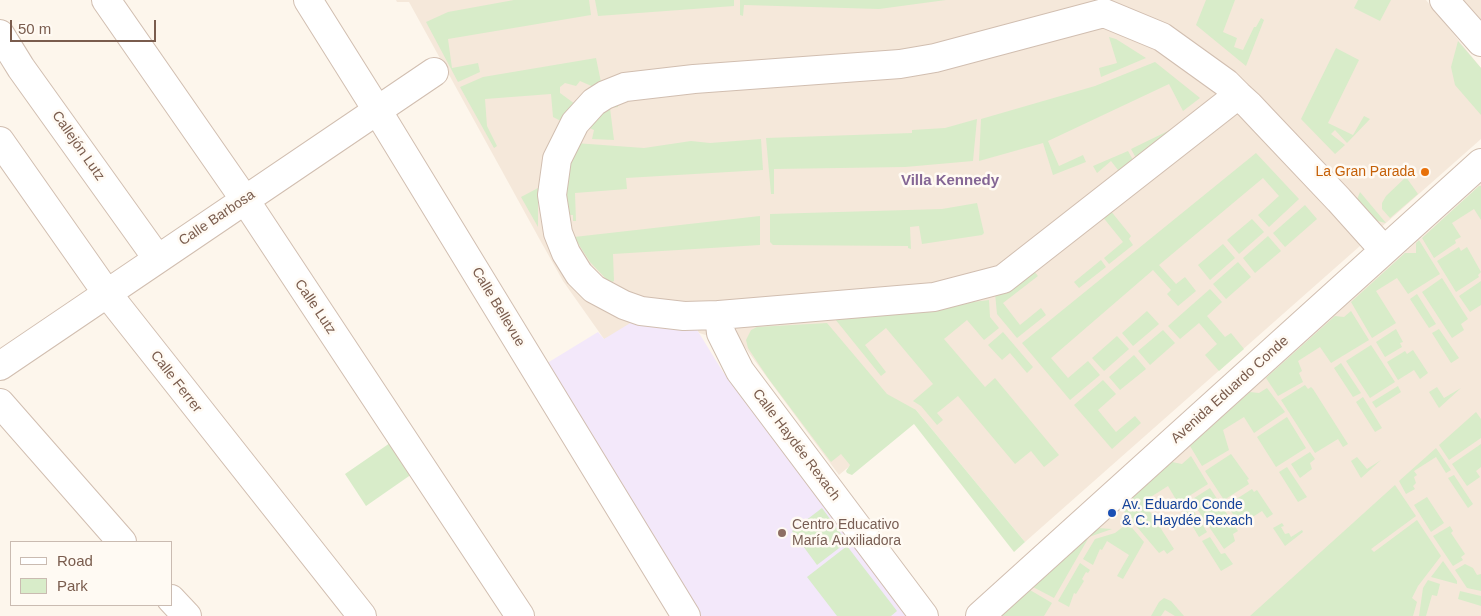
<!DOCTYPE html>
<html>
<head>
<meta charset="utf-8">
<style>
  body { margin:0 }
  #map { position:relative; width:1481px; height:616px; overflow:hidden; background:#fdf6ec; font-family:Helvetica,sans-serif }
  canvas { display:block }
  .legend { position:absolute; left:10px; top:541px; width:162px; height:65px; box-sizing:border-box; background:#fffaf3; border:1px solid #cabbb1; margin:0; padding:6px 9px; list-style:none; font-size:15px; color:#7a5c4d }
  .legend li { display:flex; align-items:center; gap:10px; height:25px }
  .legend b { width:25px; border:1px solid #cabbb1 }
  .scale { position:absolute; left:10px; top:20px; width:146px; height:22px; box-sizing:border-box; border:2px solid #7a5c4d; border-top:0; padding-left:6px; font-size:15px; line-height:18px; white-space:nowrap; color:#7a5c4d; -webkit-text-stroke:4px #fffaf3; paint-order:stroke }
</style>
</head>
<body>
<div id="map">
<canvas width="1481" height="616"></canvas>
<ul class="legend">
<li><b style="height:6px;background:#fff"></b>Road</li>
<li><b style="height:14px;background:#d8ecc9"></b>Park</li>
</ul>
<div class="scale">50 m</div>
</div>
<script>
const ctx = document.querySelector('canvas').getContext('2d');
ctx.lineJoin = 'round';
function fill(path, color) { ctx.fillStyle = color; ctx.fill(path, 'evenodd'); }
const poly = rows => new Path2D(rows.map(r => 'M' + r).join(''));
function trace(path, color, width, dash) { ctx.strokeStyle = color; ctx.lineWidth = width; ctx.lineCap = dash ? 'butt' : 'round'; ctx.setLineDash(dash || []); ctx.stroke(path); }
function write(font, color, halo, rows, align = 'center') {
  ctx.font = font + ' Helvetica,sans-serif'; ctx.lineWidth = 5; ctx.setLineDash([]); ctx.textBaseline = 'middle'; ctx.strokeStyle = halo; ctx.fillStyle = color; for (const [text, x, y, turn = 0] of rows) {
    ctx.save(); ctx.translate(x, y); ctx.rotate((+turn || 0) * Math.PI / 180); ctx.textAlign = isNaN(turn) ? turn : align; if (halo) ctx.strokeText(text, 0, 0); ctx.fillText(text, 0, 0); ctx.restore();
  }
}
const residential = poly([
  [396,0,1426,0,1481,68,1481,139,1025,542,916,410,839,475,744,346,699,333,696,328,604,339,563,281,540,240,409,2,397,2],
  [1457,0,1481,0,1481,26],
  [1481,184,1481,616,1000,616,1172,462]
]);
const education = poly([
  [637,319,696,328,723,372,906,616,699,616,544,365,598,332,604,339]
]);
const green = poly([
  [514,0,589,0,591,15,448,39,452,68,478,63,480,72,458,82,426,22,448,12],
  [595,0,734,0,734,6,598,16],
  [740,0,946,0,879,9,744,5,743,16,740,15],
  [1206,0,1235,0,1223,32,1237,38,1234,47,1243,50,1254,27,1256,27,1261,18,1264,20,1246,66,1196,25],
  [1358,0,1391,0,1380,21,1354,8],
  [1109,37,1116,39,1146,58,1101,77,1099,68,1117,63],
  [1458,41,1481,68,1481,115,1455,85,1451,67],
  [1336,48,1359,60,1328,123,1353,135,1364,116,1370,119,1347,143,1335,130,1331,134,1345,145,1335,154,1301,119],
  [596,58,601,82,596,88,580,81,576,86,565,83,560,87,560,93,575,104,561,121,553,117,551,94,485,99,487,126,497,146,494,148,460,87,483,77],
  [1155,62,1200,98,1183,111,1169,84,1048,141,1059,166,1083,155,1086,162,1053,175,1043,143,979,161,981,119,1095,86],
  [618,100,618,107,610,108,614,140,592,139,594,130,585,126],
  [977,119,973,161,905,167,774,169,774,194,771,194,766,138,912,133,912,130,945,128],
  [1170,130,1136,158,1131,149],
  [761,139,763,170,626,178,627,189,575,193,576,221,573,221,573,215,567,215,561,194,575,143,644,148,691,141,710,143],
  [1128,151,1133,160,1098,189,1118,170,1111,161,1097,173,1093,166],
  [1256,153,1299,199,1269,227,1258,215,1279,196,1263,178,1159,265,1176,284,1185,277,1196,291,1178,306,1167,294,1171,290,1153,270,1051,358,1068,378,1088,361,1100,375,1070,400,1022,343],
  [1406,177,1418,194,1390,218,1382,209,1382,203,1386,196],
  [1479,186,1481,186,1481,220,1474,209,1452,223,1461,237,1455,240,1456,243,1434,258,1422,238],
  [538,188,538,227,521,197],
  [1360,192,1386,223,1373,220,1356,202],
  [977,203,984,233,982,235,922,244,919,226,910,227,911,249,908,248,908,246,773,245,770,242,770,214,942,209],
  [1305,205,1317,219,1285,247,1273,233],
  [1110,210,1131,236,1129,239,1133,245,1109,264,1104,258,1123,242,1102,216],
  [760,216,760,245,613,254,614,281,610,283,590,262,574,237],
  [1252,219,1264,232,1239,254,1227,240],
  [1268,236,1281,251,1255,273,1243,258],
  [1419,240,1440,274,1408,294,1397,278,1376,291,1396,323,1372,338,1351,302,1405,253,1416,253,1416,243],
  [1223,244,1235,258,1210,280,1198,265],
  [1459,247,1461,251,1467,247,1481,272,1478,275,1479,277,1456,292,1437,261],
  [1101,260,1106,267,1079,288,1074,282],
  [1238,262,1251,277,1226,299,1213,284],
  [1032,269,1038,276,1003,303,1020,325,1041,308,1046,315,1017,338,997,314,995,293],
  [1442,278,1468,319,1461,324,1464,330,1452,338,1422,292],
  [1481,281,1481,305,1470,312,1459,296],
  [1210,289,1222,302,1207,316,1225,337,1231,333,1244,349,1219,371,1205,355,1217,344,1199,323,1180,339,1168,326],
  [1417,294,1436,324,1429,328,1410,299],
  [989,300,990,317,999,328,984,340,967,320,944,339,985,387,995,378,1059,455,1044,467,1031,451,1015,464,958,396,937,413,943,420,937,425,921,406,913,401,933,384,886,328,865,345,886,372,881,376,835,319],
  [1147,311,1159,324,1133,346,1122,333],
  [1351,311,1369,340,1331,363,1320,347,1298,361,1302,371,1299,373,1303,382,1278,396,1266,378,1335,316,1344,317],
  [827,323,887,394,916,410,1025,542,1014,552,914,424,852,475,847,473,846,471,850,465,841,454,831,462,768,378,748,348,746,340,751,330,757,327],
  [1396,329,1403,342,1400,343,1402,347,1385,357,1376,342],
  [1439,329,1459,358,1451,363,1432,333],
  [1163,330,1175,343,1150,365,1138,351],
  [1003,332,1033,367,1027,373,1010,353,1002,360,988,345],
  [1117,336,1129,349,1104,371,1092,358],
  [1371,345,1395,382,1370,398,1346,361],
  [1413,350,1428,373,1420,379,1414,370,1398,380,1387,362,1405,351,1407,354],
  [1134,355,1146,369,1120,390,1109,377],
  [1341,363,1361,393,1353,397,1334,368],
  [1103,380,1116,394,1098,410,1116,432,1135,416,1141,423,1112,449,1074,405],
  [1305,385,1308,389,1311,387,1313,389,1348,444,1343,447,1338,439,1315,453,1281,400],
  [1398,386,1401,392,1376,408,1372,402],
  [1437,387,1444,398,1461,388,1439,408,1429,392],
  [1267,388,1285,412,1254,433,1244,417,1223,430,1229,450,1202,466,1190,446,1250,392,1259,393],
  [1363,397,1382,428,1375,432,1356,402],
  [1476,412,1481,419,1481,438,1449,460,1439,445],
  [1287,417,1306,448,1276,467,1257,437],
  [390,443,412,474,366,506,345,474],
  [1481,444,1481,467,1476,471,1480,477,1467,486,1452,464],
  [1436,448,1451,470,1446,473,1436,457,1414,471,1417,475,1414,477,1416,483,1413,486,1415,489,1406,494,1399,481],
  [1310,452,1315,459,1310,463,1312,469,1300,478,1291,464],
  [1231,454,1249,479,1247,480,1249,484,1224,500,1205,471],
  [1191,456,1208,484,1178,503,1168,486,1146,500,1149,505,1147,507,1174,549,1167,554,1164,550,1159,553,1121,508,1172,462,1182,464],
  [1357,457,1367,469,1381,460,1361,478,1351,461],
  [1287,467,1307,497,1298,502,1279,472],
  [1454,475,1473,504,1468,508,1448,478],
  [1395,485,1416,516,1371,549,1374,552,1417,520,1441,556,1418,586,1412,598,1417,602,1413,616,1250,616],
  [1210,488,1238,531,1233,534,1235,541,1224,549,1191,500],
  [1252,489,1254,492,1257,490,1273,514,1267,518,1262,511,1240,525,1227,505],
  [1427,497,1444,523,1431,532,1414,505],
  [1188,502,1207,532,1199,537,1181,507],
  [822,508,847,542,817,565,792,531],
  [1128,523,1144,542,1123,579,1117,576,1129,555,1107,541,1102,550,1100,549,1093,565,1083,559,1095,539,1115,533],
  [1282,523,1284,526,1281,527,1285,534,1289,533,1291,537,1302,530,1303,532,1285,546,1273,528],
  [1450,526,1453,531,1451,533,1465,554,1461,557,1463,560,1453,566,1433,536],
  [1098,528,1112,529,1089,537,1054,598,1033,587],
  [1210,537,1221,554,1225,553,1233,564,1221,571,1202,541],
  [847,546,897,611,891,616,837,616,807,577],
  [1443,561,1457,581,1457,584,1431,577],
  [1080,563,1090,570,1088,573,1086,572,1082,579,1084,581,1076,594,1074,593,1069,607,1058,601],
  [1465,564,1473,568,1477,575,1481,574,1481,591,1467,588,1455,570],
  [1428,580,1440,584,1437,596,1432,595,1426,616,1419,616,1423,588],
  [1030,590,1052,603,1044,616,1000,616],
  [1460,591,1481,596,1481,606,1458,599],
  [1164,598,1171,601,1184,616,1175,616,1165,610,1161,616,1151,616,1159,602]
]);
const minor = poly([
  [106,0,245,200,520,616],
  [308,0,377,110,686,616],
  [1444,0,1481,42],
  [0,34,21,68,157,258],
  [1238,95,1003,279,934,297,719,315,684,316,641,311,624,305,594,289,579,274,566,253,558,233,552,195,557,159,575,123,594,102,605,95,625,87,694,79,900,64,935,58,1104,13,1162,37,1226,83,1238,95,1249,105,1265,122,1339,200,1383,249],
  [0,141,106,292,362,616],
  [719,315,721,333,740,371,924,616],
  [0,366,434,72],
  [0,403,122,542],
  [171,599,187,616],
  [980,616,1481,163]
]);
const markers = [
  [1425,172,5,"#e8710a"],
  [1112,513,5,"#1a4fb4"],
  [782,533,5,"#8d6e63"]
];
const streetNames = [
  ["Callejón Lutz",78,146,55],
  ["Calle Barbosa",217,218,-34],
  ["Calle Lutz",315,307,56],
  ["Calle Bellevue",498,307,59],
  ["Calle Ferrer",176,382,52],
  ["Avenida Eduardo Conde",1230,390,-42],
  ["Calle Haydée Rexach",796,445,53]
];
const foodNames = [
  ["La Gran Parada",1415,172]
];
const transitNames = [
  ["Av. Eduardo Conde",1122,505],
  ["& C. Haydée Rexach",1122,521]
];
const educationNames = [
  ["Centro Educativo",792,525],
  ["María Auxiliadora",792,541]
];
const neighbourhoodNames = [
  ["Villa Kennedy",950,181]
];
fill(residential, '#f5e8da');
fill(education, '#f3e8fa');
fill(green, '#d8ecc9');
trace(minor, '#d1beb0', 30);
trace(minor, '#fff', 28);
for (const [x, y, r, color] of markers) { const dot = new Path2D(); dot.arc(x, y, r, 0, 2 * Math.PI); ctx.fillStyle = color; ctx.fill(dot); trace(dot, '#fffaf3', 2); }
write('14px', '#7a5c4d', '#fffaf3', streetNames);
write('14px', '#c56008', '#fffaf3', foodNames, 'right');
write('14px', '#164399', '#fffaf3', transitNames, 'left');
write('14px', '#785e54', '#fffaf3', educationNames, 'left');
write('bold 15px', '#846695', '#fffaf3', neighbourhoodNames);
</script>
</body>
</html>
